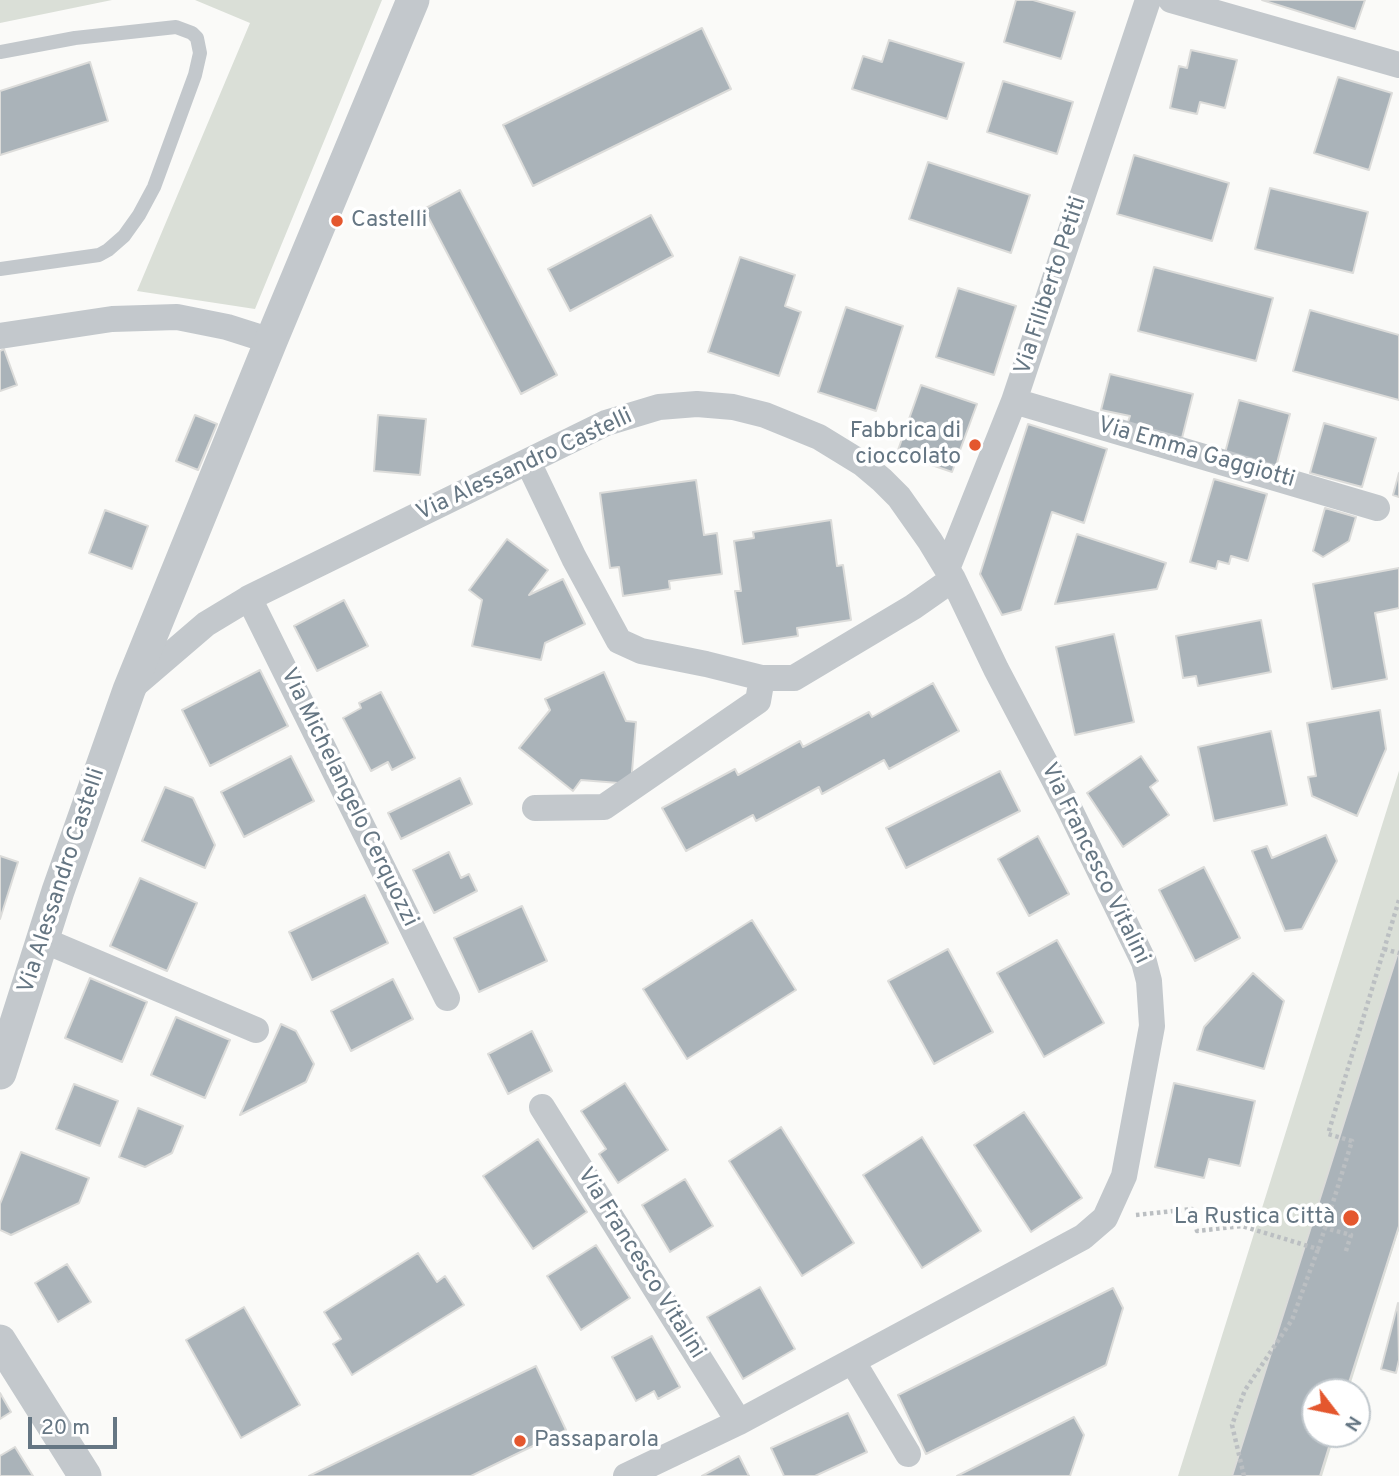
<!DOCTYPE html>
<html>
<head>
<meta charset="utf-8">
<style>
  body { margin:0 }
  #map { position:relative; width:1399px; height:1476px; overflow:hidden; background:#fafaf8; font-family:Overpass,sans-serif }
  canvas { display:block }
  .north { position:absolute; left:1301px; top:1378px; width:70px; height:70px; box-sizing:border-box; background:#fff; border:2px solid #c1c8cd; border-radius:50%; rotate:122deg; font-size:19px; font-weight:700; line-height:28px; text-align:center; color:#657683 }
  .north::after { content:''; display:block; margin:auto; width:24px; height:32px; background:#e4572e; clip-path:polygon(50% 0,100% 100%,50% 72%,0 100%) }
  .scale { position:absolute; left:28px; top:1417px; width:89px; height:32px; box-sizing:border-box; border:4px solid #657683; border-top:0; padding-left:9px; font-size:21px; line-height:24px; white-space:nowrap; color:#657683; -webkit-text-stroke:5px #fff; paint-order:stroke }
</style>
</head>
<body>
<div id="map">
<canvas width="1399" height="1476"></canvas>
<div class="north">N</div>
<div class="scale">20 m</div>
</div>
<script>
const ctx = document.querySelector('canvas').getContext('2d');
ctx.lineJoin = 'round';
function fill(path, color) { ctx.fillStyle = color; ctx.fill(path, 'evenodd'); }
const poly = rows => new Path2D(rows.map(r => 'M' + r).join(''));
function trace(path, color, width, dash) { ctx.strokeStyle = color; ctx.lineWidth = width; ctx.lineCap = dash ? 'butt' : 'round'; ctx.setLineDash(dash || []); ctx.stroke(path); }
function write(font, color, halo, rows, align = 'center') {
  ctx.font = font + ' Overpass,sans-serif'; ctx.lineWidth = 7; ctx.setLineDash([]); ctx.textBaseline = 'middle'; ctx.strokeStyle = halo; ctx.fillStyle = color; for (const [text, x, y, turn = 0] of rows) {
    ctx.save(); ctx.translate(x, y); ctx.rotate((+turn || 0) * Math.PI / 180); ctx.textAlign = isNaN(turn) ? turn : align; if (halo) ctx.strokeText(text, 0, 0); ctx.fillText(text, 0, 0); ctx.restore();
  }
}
const green = poly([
  [0,0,112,0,0,23],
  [195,0,382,0,255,309,137,291,250,23],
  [1399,771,1399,1230,1348,1392,1315,1392,1315,1434,1335,1434,1322,1476,1178,1476]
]);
const building = poly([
  [1016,0,1033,0,1075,12,1061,59,1004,42,1016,0],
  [1262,0,1365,0,1355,29,1262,0],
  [702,28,731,89,533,186,503,125,702,28],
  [889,40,964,63,947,119,852,89,863,56,882,62,889,40],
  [1191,50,1237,60,1225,108,1200,102,1197,114,1170,108,1179,66,1187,68,1191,50],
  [90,62,108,121,0,155,0,91,90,62],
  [1338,77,1392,93,1369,170,1314,153,1338,77],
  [1003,81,1073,102,1057,154,987,132,1003,81],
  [1134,155,1229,183,1212,241,1117,214,1134,155],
  [928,162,1030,195,1011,253,909,219,928,162],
  [1270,188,1368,212,1353,273,1255,249,1270,188],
  [460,190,557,375,521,394,424,209,460,190],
  [651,215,673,256,570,311,548,269,651,215],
  [740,257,795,275,785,306,801,312,779,376,708,352,740,257],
  [1154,267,1273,298,1256,361,1138,331,1154,267],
  [958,288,1016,306,994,375,936,357,958,288],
  [846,307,903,326,876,411,818,392,846,307],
  [1310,310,1399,335,1399,400,1293,371,1310,310],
  [4,349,17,385,0,391,0,351,4,349],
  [1110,374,1193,394,1182,438,1127,425,1130,416,1101,410,1110,374],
  [921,385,977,404,952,472,897,453,921,385],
  [1239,400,1290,414,1276,467,1225,453,1239,400],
  [195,415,217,424,198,470,176,461,195,415],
  [378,415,426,419,420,475,374,471,378,415],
  [1324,423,1376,438,1362,487,1310,473,1324,423],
  [1028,424,1107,449,1084,523,1052,512,1021,610,1002,615,980,574,1028,424],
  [1399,473,1399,497,1393,495,1399,473],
  [1214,479,1267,494,1248,561,1231,556,1229,564,1218,561,1216,569,1190,562,1214,479],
  [696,480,704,535,717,533,722,574,669,581,670,589,623,596,619,567,610,568,600,493,696,480],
  [1325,508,1356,517,1349,541,1323,557,1313,551,1325,508],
  [105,510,148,526,132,569,89,553,105,510],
  [831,520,837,566,843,565,851,620,797,628,798,636,743,644,735,591,741,591,734,541,754,538,753,532,831,520],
  [1077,534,1166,563,1157,589,1055,604,1077,534],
  [507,539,548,570,529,595,563,579,585,624,545,643,541,660,472,646,482,600,469,590,507,539],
  [1399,568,1399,608,1375,613,1387,679,1332,689,1313,584,1399,568],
  [344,600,368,646,317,671,294,626,344,600],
  [1261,620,1271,672,1198,686,1196,676,1183,678,1176,636,1261,620],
  [1114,634,1134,722,1075,735,1056,647,1114,634],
  [260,670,288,726,210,766,182,710,260,670],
  [604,672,626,721,636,722,631,784,581,780,573,791,519,748,550,710,545,699,604,672],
  [933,683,959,731,889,769,884,760,822,794,819,787,756,821,753,815,686,851,662,808,735,769,738,775,800,741,803,747,869,712,872,717,933,683],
  [381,692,415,758,392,770,388,762,371,771,343,718,361,708,359,703,381,692],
  [1380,710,1386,749,1357,816,1312,796,1308,777,1316,776,1307,723,1380,710],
  [1271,731,1287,805,1214,821,1198,747,1271,731],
  [291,756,314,801,244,837,221,792,291,756],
  [1141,756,1158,781,1150,787,1169,815,1123,847,1087,793,1141,756],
  [1000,771,1020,811,906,868,886,828,1000,771],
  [460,778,472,804,401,839,388,813,460,778],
  [165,787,193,798,215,845,205,868,142,841,165,787],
  [1326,835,1337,861,1302,929,1285,931,1252,851,1267,846,1272,858,1326,835],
  [1038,836,1069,894,1029,916,998,859,1038,836],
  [449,852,461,878,469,874,477,891,434,913,413,870,449,852],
  [0,856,18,862,0,919,0,856],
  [1204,867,1240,938,1195,961,1159,890,1204,867],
  [140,878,197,903,167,971,110,946,140,878],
  [365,895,388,943,312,980,289,932,365,895],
  [522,906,547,961,479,992,454,938,522,906],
  [752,920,796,990,687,1059,643,989,752,920],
  [1057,940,1104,1023,1044,1057,997,973,1057,940],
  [948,949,993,1032,934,1064,888,981,948,949],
  [1399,949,1399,1226,1346,1392,1315,1392,1315,1434,1333,1434,1320,1476,1232,1476,1399,949],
  [1253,973,1284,1001,1264,1069,1197,1050,1204,1027,1253,973],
  [90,978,147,1002,122,1062,65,1038,90,978],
  [393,979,413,1019,351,1051,331,1011,393,979],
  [176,1017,230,1040,205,1098,151,1075,176,1017],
  [281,1024,296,1031,314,1064,306,1082,240,1115,281,1024],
  [532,1031,552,1071,508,1094,488,1054,532,1031],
  [625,1083,668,1150,618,1183,599,1154,606,1149,581,1111,625,1083],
  [1174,1083,1255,1101,1240,1166,1209,1159,1204,1178,1155,1167,1174,1083],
  [74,1084,118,1101,100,1146,56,1129,74,1084],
  [138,1108,183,1126,172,1153,145,1167,119,1157,138,1108],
  [1024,1112,1082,1198,1031,1232,974,1145,1024,1112],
  [781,1127,854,1243,802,1276,729,1161,781,1127],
  [922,1137,981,1231,922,1268,863,1175,922,1137],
  [538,1139,587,1212,533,1249,483,1176,538,1139],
  [21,1152,89,1178,79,1203,11,1235,0,1230,0,1204,21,1152],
  [685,1179,713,1226,670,1252,642,1205,685,1179],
  [596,1245,630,1298,581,1330,547,1276,596,1245],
  [418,1253,437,1282,445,1276,464,1305,352,1375,333,1344,341,1339,324,1312,418,1253],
  [67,1264,91,1302,58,1322,35,1283,67,1264],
  [760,1287,795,1349,743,1379,707,1317,760,1287],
  [1113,1288,1123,1308,1106,1365,926,1454,898,1395,1113,1288],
  [1398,1303,1399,1360,1396,1373,1381,1369,1398,1303],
  [244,1307,300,1405,241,1438,186,1340,244,1307],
  [652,1336,680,1387,658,1399,654,1391,636,1401,612,1357,652,1336],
  [536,1366,566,1430,471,1476,309,1476,536,1366],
  [0,1393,11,1412,0,1419,0,1393],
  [848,1413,867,1452,815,1476,784,1476,771,1448,848,1413],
  [1074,1417,1084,1435,1070,1476,957,1476,1074,1417],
  [15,1447,33,1476,0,1476,0,1456,15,1447],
  [739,1456,749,1476,702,1476,739,1456]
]);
const path = poly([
  [1384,949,1399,953],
  [1136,1215,1192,1209,1197,1231,1242,1226,1318,1249,1325,1228,1351,1235,1345,1254],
  [1325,1228,1352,1141,1328,1134,1399,900],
  [1244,1476,1232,1425,1245,1390,1292,1320,1318,1249]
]);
const service = poly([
  [0,52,75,38,176,27,192,33,197,38,200,53,195,75,154,187,139,215,124,236,108,250,99,255,0,269]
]);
const minor = poly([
  [1171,0,1399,65],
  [0,336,112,319,177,317,227,327,271,341],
  [1014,401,1377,508],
  [528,462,574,558,619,641,641,651,706,664,762,678,794,678,913,607,953,579],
  [947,569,1014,401,1148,0],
  [249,598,447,998],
  [129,690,206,624,249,598,606,423,659,407,697,404,733,407,765,415,819,437,863,464,882,480,899,497,930,541,953,579,996,669,1070,810,1144,962,1149,981,1152,1026,1124,1176,1105,1218,1083,1237,739,1422,626,1476],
  [535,808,604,807,758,701,762,678],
  [43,940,256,1030],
  [542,1107,739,1422],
  [853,1362,908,1454]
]);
const tertiary = poly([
  [0,1073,58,891,129,690,271,341,413,0],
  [0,1341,85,1476]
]);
const markers = [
  [337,221,7,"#e4572e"],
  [975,445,7,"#e4572e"],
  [1351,1218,9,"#e4572e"],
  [520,1441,7,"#e4572e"]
];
const poiNames = [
  ["Castelli",351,221],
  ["Fabbrica di",961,432,"right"],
  ["cioccolato",961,458,"right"],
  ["La Rustica Città",1335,1218,"right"],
  ["Passaparola",534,1441]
];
const streetNames = [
  ["Via Filiberto Petiti",1052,286,-72],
  ["Via Emma Gaggiotti",1196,454,16],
  ["Via Alessandro Castelli",525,466,-25],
  ["Via Michelangelo Cerquozzi",348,798,64],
  ["Via Francesco Vitalini",1094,864,64],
  ["Via Alessandro Castelli",63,881,-72],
  ["Via Francesco Vitalini",640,1264,58]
];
fill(green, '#dadfd7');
fill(building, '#aab3b9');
trace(building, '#dcdcda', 2);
trace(path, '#bbbfc2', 4.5, [3.5, 3.5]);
trace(service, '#c3c8cc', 14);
trace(minor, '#c3c8cc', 26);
trace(tertiary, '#c3c8cc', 33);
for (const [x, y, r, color] of markers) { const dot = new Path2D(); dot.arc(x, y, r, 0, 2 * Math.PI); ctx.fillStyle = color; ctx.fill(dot); trace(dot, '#fff', 2.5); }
write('23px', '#657683', '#fff', poiNames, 'left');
write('23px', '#657683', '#fff', streetNames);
</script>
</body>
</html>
